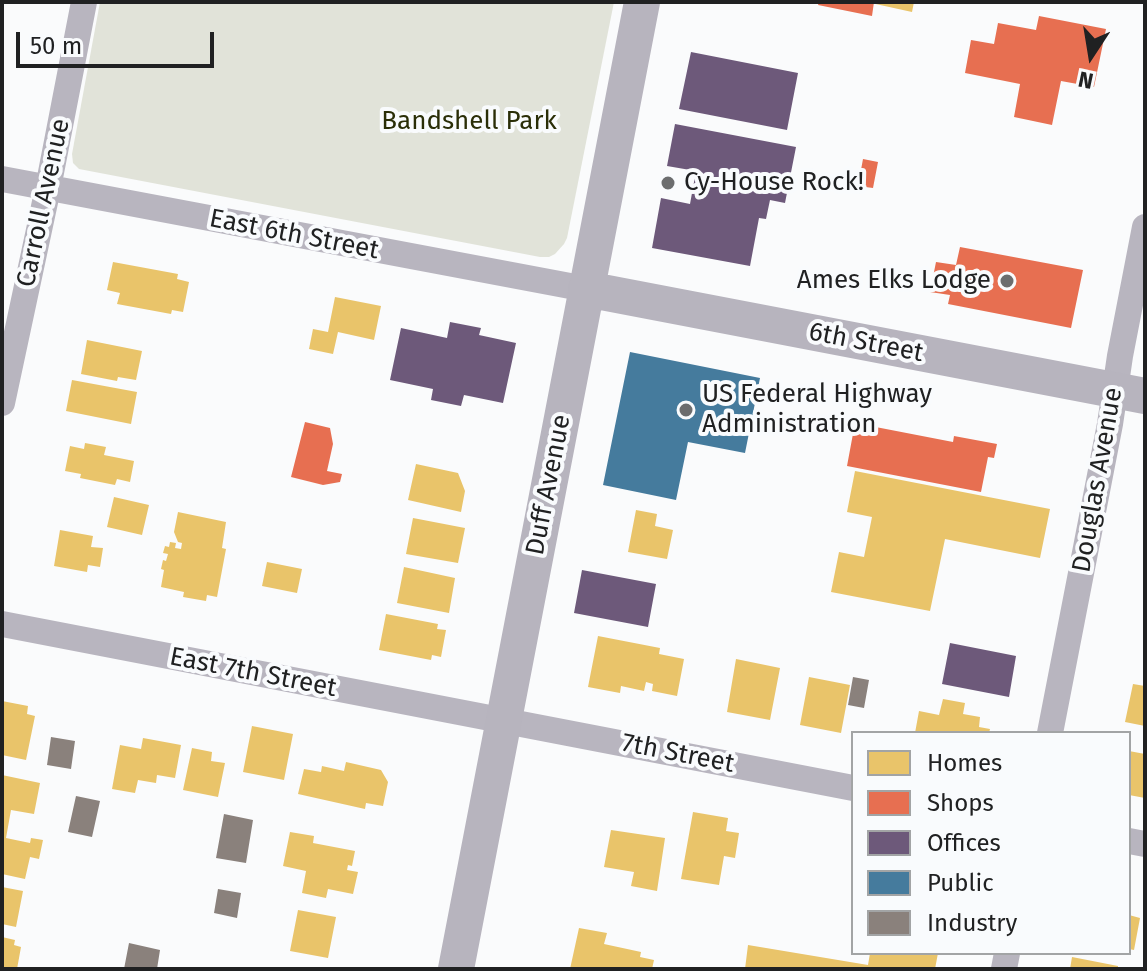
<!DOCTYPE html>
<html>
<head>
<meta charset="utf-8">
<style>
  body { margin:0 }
  #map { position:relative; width:1147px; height:971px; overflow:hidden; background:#fafbfc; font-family:"Fira Sans",sans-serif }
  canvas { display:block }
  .frame { position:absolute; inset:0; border:4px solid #202122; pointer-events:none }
  .legend { position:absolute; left:851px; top:731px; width:280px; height:224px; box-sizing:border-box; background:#f9fbfd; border:2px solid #a2a4a5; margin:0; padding:10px 14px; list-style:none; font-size:24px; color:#202122 }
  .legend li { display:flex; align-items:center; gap:16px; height:40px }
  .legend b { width:40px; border:2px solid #a2a4a5 }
  .north { position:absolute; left:1051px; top:16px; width:80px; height:80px; -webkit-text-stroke:6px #f9fbfd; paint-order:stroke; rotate:192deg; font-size:22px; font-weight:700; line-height:32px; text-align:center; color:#202122 }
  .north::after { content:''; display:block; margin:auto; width:28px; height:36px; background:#202122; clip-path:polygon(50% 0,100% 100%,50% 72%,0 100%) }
  .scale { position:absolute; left:16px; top:32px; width:198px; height:36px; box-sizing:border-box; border:4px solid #202122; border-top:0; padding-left:10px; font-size:24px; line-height:28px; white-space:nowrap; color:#202122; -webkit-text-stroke:6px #f9fbfd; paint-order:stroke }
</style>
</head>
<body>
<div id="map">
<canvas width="1147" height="971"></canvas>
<div class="frame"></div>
<ul class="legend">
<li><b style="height:22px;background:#e9c46a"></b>Homes</li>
<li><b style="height:22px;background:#e76f51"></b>Shops</li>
<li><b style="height:22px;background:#6d597a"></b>Offices</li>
<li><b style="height:22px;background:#457b9d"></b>Public</li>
<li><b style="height:22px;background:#8a817c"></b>Industry</li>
</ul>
<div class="north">N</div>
<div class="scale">50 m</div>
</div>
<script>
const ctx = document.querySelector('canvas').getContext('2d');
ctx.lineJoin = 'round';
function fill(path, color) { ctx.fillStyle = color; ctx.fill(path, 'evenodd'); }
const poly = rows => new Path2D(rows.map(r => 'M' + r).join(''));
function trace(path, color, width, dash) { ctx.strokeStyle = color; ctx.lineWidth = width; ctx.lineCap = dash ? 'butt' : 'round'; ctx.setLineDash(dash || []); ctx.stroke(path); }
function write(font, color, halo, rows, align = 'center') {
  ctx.font = font + ' "Fira Sans",sans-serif'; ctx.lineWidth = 8; ctx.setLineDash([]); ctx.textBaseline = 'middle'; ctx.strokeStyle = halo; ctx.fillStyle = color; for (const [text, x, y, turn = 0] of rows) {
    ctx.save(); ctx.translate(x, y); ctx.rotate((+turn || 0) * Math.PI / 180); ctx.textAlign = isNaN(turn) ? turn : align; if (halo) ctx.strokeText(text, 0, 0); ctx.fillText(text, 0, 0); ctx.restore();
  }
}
const green = poly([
  [100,2,614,2,567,238,564,244,555,254,549,257,540,257,79,169,73,163,72,154]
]);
const homes = poly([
  [871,2,914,2,912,12,871,3],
  [113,262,178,274,177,279,189,282,183,312,172,310,171,314,117,304,120,293,107,290],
  [335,297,381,306,374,340,338,332,333,354,309,349,313,329,328,332],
  [87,340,142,351,136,380,118,377,117,381,81,374],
  [72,380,137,392,131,424,66,411],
  [85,443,106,447,104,455,134,461,130,482,117,479,115,485,80,478,81,474,65,471,70,446,84,449],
  [416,464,458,473,465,491,461,512,408,500],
  [855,471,1050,509,1040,558,945,539,930,611,831,592,839,552,864,557,872,517,847,512],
  [114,497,149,505,142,535,107,527],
  [636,510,657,514,655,526,673,530,667,559,628,552],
  [178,512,226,522,222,548,226,549,217,597,207,595,206,601,183,597,184,592,161,587,164,570,161,569,163,560,166,561,168,554,163,553,165,546,169,547,170,542,176,543,175,548,181,549,182,543,178,542,174,532],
  [413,518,465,528,458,563,406,554],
  [60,530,93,536,91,547,103,548,100,567,88,565,87,572,54,566],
  [267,562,302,569,297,593,262,586],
  [404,567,455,578,449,613,397,603],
  [386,614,438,624,437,629,446,630,441,657,432,655,431,660,379,650],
  [598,636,660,648,659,654,684,659,677,696,652,691,653,684,646,682,644,691,621,686,620,693,588,687],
  [736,659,780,668,770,720,727,712],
  [809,677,850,685,841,733,800,725],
  [1133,684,1145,686,1145,726,1125,722],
  [943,699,965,703,963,714,980,717,979,727,990,729,989,733,915,733,919,711,939,715],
  [2,701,28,706,27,714,35,716,26,760,2,755],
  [252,726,293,734,284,780,243,772],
  [143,738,181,745,175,778,157,775,156,783,138,780,135,793,112,789,120,745,141,749],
  [192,748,212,752,211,761,225,763,218,797,183,790],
  [1129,751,1145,754,1145,798,1129,795],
  [346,762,381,770,388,782,383,806,366,803,365,809,298,794,304,769,321,772,322,766,344,771],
  [2,775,40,783,34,814,11,810,6,838,30,843,31,838,43,840,39,859,30,857,25,879,2,874],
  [693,812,728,818,726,831,739,833,735,858,724,856,719,885,681,879],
  [611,830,665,838,657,891,631,886,634,872,604,867],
  [290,832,314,836,313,843,355,851,352,866,348,865,347,870,358,872,353,894,328,889,326,898,302,893,306,871,283,866],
  [2,887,23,891,16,927,2,924],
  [298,910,336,917,328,958,290,951],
  [1129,915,1140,918,1134,950,1129,949],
  [579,928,607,933,604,944,641,952,640,957,654,960,652,969,570,969],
  [2,937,15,940,14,945,21,947,17,969,2,969],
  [748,945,868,965,870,953,938,953,935,969,745,969],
  [1072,957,1118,966,1118,969,1070,969]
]);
const shops = poly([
  [819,2,874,2,872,16,818,5],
  [1039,16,1106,29,1094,87,1061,81,1052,125,1014,117,1020,84,965,73,971,40,994,44,998,23,1036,30],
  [863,159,878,162,873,188,858,186],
  [960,247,1083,270,1071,328,948,304,950,295,930,292,936,262,956,265],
  [305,422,330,428,333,444,327,471,342,474,340,482,323,485,291,477],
  [855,423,953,442,954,436,997,444,994,458,988,457,981,492,847,466]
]);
const offices = poly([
  [691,52,798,73,787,130,679,109],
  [675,124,796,147,785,203,770,200,766,219,759,218,750,266,652,248,661,198,690,204,696,171,667,166],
  [450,322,481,328,479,335,516,343,503,403,464,395,461,406,431,400,433,389,390,380,401,328,447,338],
  [582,570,656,584,648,627,574,613],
  [950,643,1016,656,1009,697,942,684]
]);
const public = poly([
  [630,352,760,378,745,453,688,442,676,500,603,485]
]);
const industry = poly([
  [853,677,869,680,864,708,848,705],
  [51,737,75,741,71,769,47,765],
  [76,796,100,801,92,837,68,832],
  [224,814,253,820,246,863,216,858],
  [218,889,241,893,237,918,214,913],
  [129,943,160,950,157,969,124,969]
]);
const minor = poly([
  [2,179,586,289],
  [2,403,48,188,84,2],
  [2,624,853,788],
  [1050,733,1110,424,1120,356,1145,227],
  [1129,841,1145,844],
  [1004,969,1007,953]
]);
const secondary = poly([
  [586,289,1145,396],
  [456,969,642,2]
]);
const markers = [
  [668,183,8,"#6c6d6e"],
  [1007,281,8,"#6c6d6e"],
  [686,410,8,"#6c6d6e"]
];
const parkNames = [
  ["Bandshell Park",469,122]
];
const poiNames = [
  ["Cy-House Rock!",684,183],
  ["Ames Elks Lodge",991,281,"right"],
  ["US Federal Highway",702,395],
  ["Administration",702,425]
];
const streetNames = [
  ["Carroll Avenue",44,203,-78],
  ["East 6th Street",294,235,11],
  ["6th Street",866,343,11],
  ["Douglas Avenue",1098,480,-80],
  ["Duff Avenue",549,485,-79],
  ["East 7th Street",253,673,11],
  ["7th Street",678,754,11]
];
fill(green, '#e1e3d9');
fill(homes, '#e9c46a');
fill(shops, '#e76f51');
fill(offices, '#6d597a');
fill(public, '#457b9d');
fill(industry, '#8a817c');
trace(minor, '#b8b5bf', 26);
trace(secondary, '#b7b4be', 36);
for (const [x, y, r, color] of markers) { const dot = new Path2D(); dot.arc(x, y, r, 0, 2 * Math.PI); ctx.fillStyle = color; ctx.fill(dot); trace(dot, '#f9fbfd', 3); }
write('26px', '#2a2e07', '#f9fbfd', parkNames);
write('26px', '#202122', '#f9fbfd', poiNames, 'left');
write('26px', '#202122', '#f9fbfd', streetNames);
</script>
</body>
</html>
